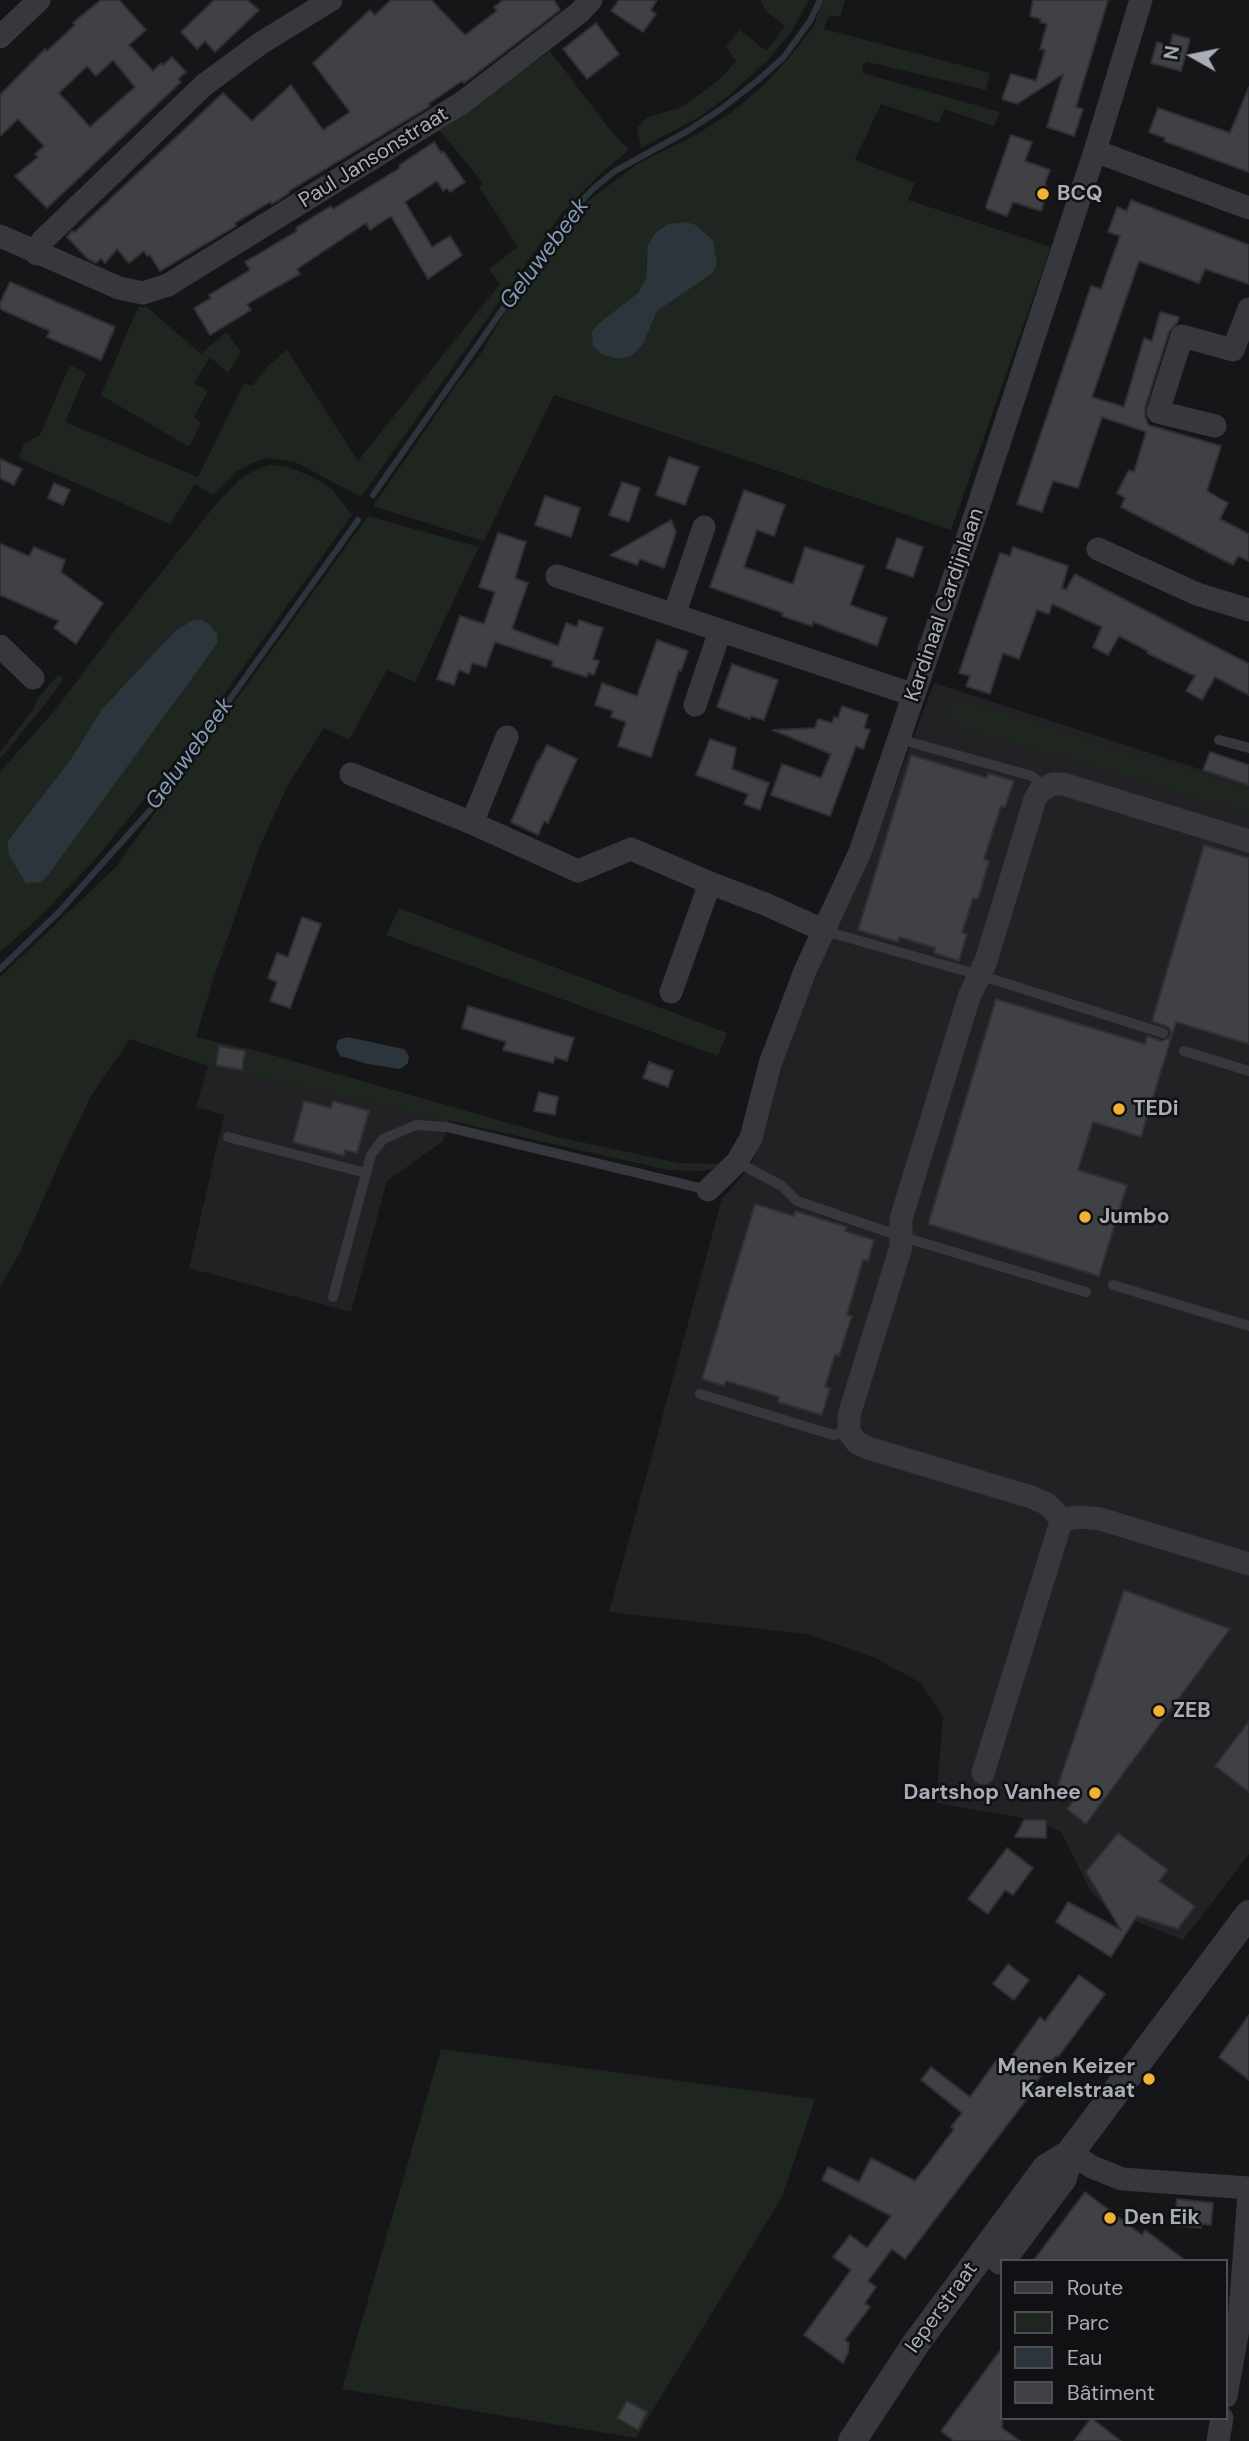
<!DOCTYPE html>
<html>
<head>
<meta charset="utf-8">
<style>
  body { margin:0 }
  #map { position:relative; width:1249px; height:2441px; overflow:hidden; background:#161618; font-family:"DM Sans",sans-serif }
  canvas { display:block }
  .legend { position:absolute; left:1000px; top:2259px; width:228px; height:161px; box-sizing:border-box; background:#111113; border:2px solid #4d4f55; margin:0; padding:9px 12px; list-style:none; font-size:21px; color:#a8adb8 }
  .legend li { display:flex; align-items:center; gap:14px; height:35px }
  .legend b { width:35px; border:2px solid #4d4f55 }
  .north { position:absolute; left:1158px; top:21px; width:70px; height:70px; -webkit-text-stroke:5px #111113; paint-order:stroke; rotate:279deg; font-size:19px; font-weight:700; line-height:28px; text-align:center; color:#a8adb8 }
  .north::after { content:''; display:block; margin:auto; width:24px; height:32px; background:#a8adb8; clip-path:polygon(50% 0,100% 100%,50% 72%,0 100%) }
</style>
</head>
<body>
<div id="map">
<canvas width="1249" height="2441"></canvas>
<ul class="legend">
<li><b style="height:9px;background:#37383d"></b>Route</li>
<li><b style="height:19px;background:#1e261f"></b>Parc</li>
<li><b style="height:19px;background:#2c353c"></b>Eau</li>
<li><b style="height:19px;background:#404145"></b>Bâtiment</li>
</ul>
<div class="north">N</div>
</div>
<script>
const ctx = document.querySelector('canvas').getContext('2d');
ctx.lineJoin = 'round';
function fill(path, color) { ctx.fillStyle = color; ctx.fill(path, 'evenodd'); }
const poly = rows => new Path2D(rows.map(r => 'M' + r).join(''));
function trace(path, color, width, dash) { ctx.strokeStyle = color; ctx.lineWidth = width; ctx.lineCap = dash ? 'butt' : 'round'; ctx.setLineDash(dash || []); ctx.stroke(path); }
function write(font, color, halo, rows, align = 'center') {
  ctx.font = font + ' "DM Sans",sans-serif'; ctx.lineWidth = 5; ctx.setLineDash([]); ctx.textBaseline = 'middle'; ctx.strokeStyle = halo; ctx.fillStyle = color; for (const [text, x, y, turn = 0] of rows) {
    ctx.save(); ctx.translate(x, y); ctx.rotate((+turn || 0) * Math.PI / 180); ctx.textAlign = isNaN(turn) ? turn : align; if (halo) ctx.strokeText(text, 0, 0); ctx.fillText(text, 0, 0); ctx.restore();
  }
}
const built = poly([
  [934,683,1249,785,1249,1854,1183,1940,1110,1911,1091,1892,1061,1832,1034,1820,936,1803,943,1717,921,1683,873,1657,807,1634,609,1612,722,1199,751,1166,770,1113,775,1078,786,1049,833,934,870,854],
  [208,1066,449,1119,443,1141,387,1181,351,1312,189,1268,224,1115,196,1107]
]);
const green = poly([
  [761,0,809,0,791,32,768,60,729,95,701,116,641,148,637,128,647,117,680,108,719,80,736,61,726,47,740,30,766,51,785,26,765,10],
  [822,0,845,0,840,17,829,15,824,29,990,73,986,90,867,62,862,66,863,73,1000,112,994,126,944,109,939,123,881,104,855,160,915,183,908,200,1051,247,951,530,554,395,484,541,373,506,457,384,480,355,504,314,566,226,589,200,639,163,696,135,732,112,762,87,788,59,814,26],
  [684,222,694,224,713,240,698,283,657,311,643,344,599,323,638,293,647,279,646,264,655,233,668,224],
  [550,51,610,130,629,150,603,171,562,213,361,497,295,462,267,458,252,463,236,472,213,495,195,484,170,524,18,458,24,444,40,435,70,365,86,373,65,422,198,477,244,383,252,386,269,365,287,350,358,461,500,284,489,269,518,247,479,187,483,183,439,130],
  [138,307,147,307,201,354,226,332,241,352,228,373,210,357,194,383,208,391,194,417,201,423,189,447,101,395],
  [269,465,288,467,311,476,332,489,352,515,185,749,94,861,31,925,0,952,0,772,56,709,119,625,218,502,238,481,251,472],
  [174,632,217,644,47,875,41,882,26,884,9,855,7,842,71,759,101,710],
  [368,516,479,547,415,682,387,670,349,740,324,728,288,785,259,848,215,974,196,1037,258,1051,557,1137,679,1163,727,1164,704,1171,668,1170,208,1066,130,1039,91,1096,60,1161,20,1252,0,1288,0,977,116,867],
  [59,674,63,679,47,702,0,759,0,752,32,711,39,697],
  [954,697,1249,790,1249,813,946,723],
  [399,908,727,1033,718,1056,386,935],
  [441,2049,815,2099,782,2197,636,2438,342,2389]
]);
const water = poly([
  [684,222,694,224,713,240,717,264,713,273,657,311,643,344,633,355,620,359,603,355,593,346,592,332,599,323,638,293,646,279,648,246,655,233,668,224],
  [201,619,210,625,217,634,217,644,48,875,41,882,26,884,9,855,7,842,71,759,101,710,174,632,193,620],
  [347,1037,404,1049,409,1056,408,1063,400,1069,368,1064,340,1056,336,1048,338,1040]
]);
const stream = poly([
  [373,495,570,213,593,189,615,171,686,132,721,109,757,81,783,58,810,21,820,0],
  [0,969,59,912,152,808,358,520]
]);
const building = poly([
  [101,0,119,0,146,30,129,45,153,71,161,63,163,65,172,57,186,72,178,79,181,82,47,208,15,176,38,157,35,154,44,146,18,119,0,136,0,95,45,49,47,51,75,25,73,23,81,16,101,0],
  [113,60,135,87,90,127,59,93,87,66,96,76,113,60],
  [214,0,247,0,259,10,215,52,205,41,197,49,181,32,214,0],
  [391,0,431,0,465,35,497,11,494,7,503,0,554,0,560,10,464,83,462,81,428,104,430,106,289,191,289,193,280,199,272,204,270,202,235,223,236,226,160,271,150,255,147,256,144,251,129,263,117,249,105,263,101,258,96,263,88,259,67,237,72,231,75,232,223,93,252,121,291,85,323,130,350,112,313,63,370,10,375,15,391,0],
  [619,0,657,0,651,10,656,14,643,32,611,11,619,0],
  [1033,0,1108,0,1076,107,1083,109,1074,136,1047,127,1063,74,1017,104,1002,99,1011,74,1036,81,1045,50,1040,49,1047,24,1040,22,1041,19,1030,16,1033,0],
  [596,23,619,54,587,79,563,49,596,23],
  [1173,34,1190,39,1181,71,1151,63,1157,42,1170,46,1173,34],
  [1249,87,1249,172,1164,141,1165,138,1149,132,1158,108,1230,133,1249,87],
  [1011,135,1032,142,1025,161,1050,170,1045,183,1048,191,1041,211,1013,202,1007,216,987,209,986,206,1011,135],
  [434,142,441,153,443,151,465,182,450,192,447,188,443,191,437,181,405,202,432,247,450,236,462,255,428,279,391,216,370,230,366,223,297,269,300,274,247,304,251,310,210,335,194,308,211,298,209,295,250,270,245,262,297,231,296,228,313,217,331,206,333,209,400,168,399,166,404,162,434,142],
  [1131,200,1249,245,1249,284,1205,269,1199,283,1139,261,1092,397,1124,407,1144,338,1152,341,1160,312,1179,317,1177,323,1169,332,1145,408,1145,416,1148,425,1221,446,1207,491,1228,503,1220,519,1249,534,1249,561,1238,556,1233,565,1121,507,1125,498,1117,493,1129,470,1134,472,1146,432,1102,417,1078,488,1053,481,1042,512,1017,504,1091,286,1101,289,1120,236,1108,232,1117,207,1127,211,1131,200],
  [10,282,115,327,101,360,47,337,50,331,0,309,0,303,10,282],
  [669,457,699,467,685,505,656,495,669,457],
  [0,459,22,469,14,485,0,478,0,459],
  [622,482,640,488,629,522,609,515,622,482],
  [54,483,70,490,63,505,48,498,54,483],
  [744,490,785,505,774,536,757,530,744,567,793,584,805,547,864,566,850,605,887,618,877,646,813,622,812,626,782,616,783,613,710,587,744,490],
  [545,496,580,508,571,537,535,525,545,496],
  [671,520,676,532,664,568,640,559,637,565,610,555,671,520],
  [498,533,526,542,515,578,528,583,512,629,558,646,566,623,577,627,579,620,603,628,593,659,599,661,594,675,588,673,587,677,552,666,553,661,495,642,486,667,472,663,469,674,459,670,454,685,437,679,460,616,484,624,495,592,479,587,498,533],
  [897,538,923,547,913,577,886,568,897,538],
  [0,544,29,556,34,547,65,560,61,572,103,603,76,644,54,628,59,621,0,595,0,544],
  [1013,547,1068,566,1062,588,1066,590,1075,574,1249,664,1249,695,1215,677,1202,700,1186,691,1195,676,1147,653,1148,651,1119,636,1108,655,1093,647,1102,627,1052,604,1049,614,1037,610,1019,659,1003,653,990,694,966,686,970,676,959,673,966,652,1000,553,1010,556,1013,547],
  [657,640,688,651,681,671,679,670,651,757,618,746,626,722,611,717,613,711,595,705,602,683,637,696,657,640],
  [732,664,778,680,764,720,751,716,750,719,717,707,732,664],
  [842,706,868,715,864,728,870,730,863,749,856,746,830,816,771,795,782,764,821,778,831,754,773,730,815,728,818,719,832,723,834,717,838,718,842,706],
  [710,739,736,748,732,769,769,783,760,810,744,804,748,794,696,775,710,739],
  [547,745,577,759,548,823,544,821,538,835,511,822,538,760,539,761,547,745],
  [1210,752,1249,765,1249,785,1203,770,1210,752],
  [911,755,987,778,988,773,1014,781,1005,807,1001,806,984,859,989,861,978,899,973,898,968,914,962,933,967,934,959,961,934,953,935,948,899,937,898,942,858,930,911,755],
  [1204,845,1249,858,1249,1044,1176,1022,1141,1137,1093,1122,1078,1170,1127,1185,1099,1276,928,1224,996,999,1145,1044,1147,1036,1161,1041,1169,1038,1171,1032,1168,1027,1152,1021,1204,845],
  [302,917,321,924,290,1008,270,1001,277,982,268,978,277,953,288,957,302,917],
  [468,1006,574,1038,567,1061,555,1057,553,1063,503,1050,506,1042,462,1028,468,1006],
  [219,1046,245,1051,242,1070,216,1065,219,1046],
  [649,1062,673,1071,668,1087,643,1078,649,1062],
  [539,1092,558,1097,555,1115,534,1111,539,1092],
  [304,1101,331,1108,333,1101,369,1111,357,1153,345,1150,344,1156,293,1142,304,1101],
  [755,1204,794,1216,795,1211,847,1227,845,1231,874,1240,868,1261,863,1260,847,1315,852,1316,839,1356,835,1355,825,1387,830,1388,822,1415,778,1402,779,1397,726,1381,724,1386,702,1379,755,1204],
  [1124,1590,1230,1629,1086,1824,1067,1809,1075,1798,1058,1785,1124,1590],
  [1249,1721,1249,1792,1215,1766,1249,1721],
  [1024,1820,1046,1820,1046,1838,1015,1837,1024,1820],
  [1118,1833,1168,1870,1159,1881,1195,1906,1178,1929,1137,1916,1111,1957,1056,1922,1068,1902,1121,1930,1086,1872,1118,1833],
  [1007,1848,1033,1868,1013,1895,1005,1890,988,1914,968,1899,1007,1848],
  [1008,1964,1029,1980,1014,2000,993,1984,1008,1964],
  [1079,1975,1105,1994,1058,2057,1056,2056,1034,2085,1036,2087,905,2259,892,2249,868,2281,876,2287,865,2303,870,2307,845,2340,849,2343,848,2353,843,2363,804,2335,851,2270,833,2257,850,2235,867,2248,891,2216,822,2180,828,2167,859,2182,871,2158,915,2181,954,2129,951,2127,962,2113,921,2080,931,2067,970,2097,998,2058,1006,2064,1040,2017,1045,2021,1079,1975],
  [1249,2015,1249,2080,1219,2057,1249,2015],
  [1085,2192,1142,2235,1145,2230,1186,2261,1033,2261,1085,2192],
  [1177,2199,1213,2203,1211,2225,1202,2224,1201,2228,1174,2225,1177,2199],
  [1002,2348,1002,2428,1020,2441,954,2441,941,2431,1002,2348],
  [627,2401,647,2412,638,2430,617,2418,627,2401],
  [1091,2418,1121,2441,1074,2441,1091,2418]
]);
const service = poly([
  [899,739,1032,776,1045,787],
  [1219,740,1249,748],
  [825,931,979,975,1163,1033],
  [1184,1051,1249,1071],
  [228,1137,366,1173],
  [737,1162,782,1186,797,1201,900,1236,1086,1292],
  [1113,1285,1249,1326],
  [333,1297,371,1155,383,1139,416,1125,447,1127,708,1190],
  [700,1394,833,1435,849,1432]
]);
const minor = poly([
  [0,37,39,0],
  [1095,151,1249,208],
  [0,236,119,288,143,293,168,285,463,102,580,12,591,0],
  [37,254,42,241,204,85,261,43,331,0],
  [1215,426,1158,412,1182,336,1233,350,1249,309],
  [1098,549,1197,594,1249,610],
  [557,576,914,695],
  [674,615,704,527],
  [0,646,33,678],
  [695,705,720,631],
  [351,774,472,823,578,871,631,849,710,883,765,904,825,931],
  [472,823,507,737],
  [1249,841,1063,784,1053,784,1040,791,1035,799,986,961,969,997,901,1219,901,1247,849,1415,849,1432,857,1443,868,1448,1031,1497,1047,1504,1062,1519,1081,1517,1100,1519,1249,1564],
  [671,992,710,883],
  [708,1190,737,1162,751,1138,770,1064,805,971,860,852,976,513,1095,151,1141,0],
  [983,1773,1062,1519],
  [1070,2153,1092,2167,1122,2179,1249,2188],
  [1226,2396,1239,2324,1249,2194],
  [1218,2441,1222,2418]
]);
const tertiary = poly([
  [1001,2261,1063,2178,1070,2153],
  [852,2441,917,2342,1046,2168,1070,2153,1249,1914]
]);
const markers = [
  [1043,194,7,"#f2b134"],
  [1119,1109,7,"#f2b134"],
  [1085,1217,7,"#f2b134"],
  [1159,1711,7,"#f2b134"],
  [1095,1793,7,"#f2b134"],
  [1149,2079,7,"#f2b134"],
  [1110,2218,7,"#f2b134"]
];
const streetNames = [
  ["Paul Jansonstraat",374,158,-32],
  ["Kardinaal Cardijnlaan",945,605,-71],
  ["Ieperstraat",942,2308,-54]
];
const poiNames = [
  ["BCQ",1057,194],
  ["TEDi",1133,1109],
  ["Jumbo",1099,1217],
  ["ZEB",1173,1711],
  ["Dartshop Vanhee",1081,1793,"right"],
  ["Menen Keizer",1135,2067,"right"],
  ["Karelstraat",1135,2091,"right"],
  ["Den Eik",1124,2218]
];
const waterNames = [
  ["Geluwebeek",545,254,-53],
  ["Geluwebeek",190,754,-54]
];
fill(built, '#222225');
fill(green, '#1e261f');
fill(water, '#2c353c');
trace(stream, '#2c353c', 6);
fill(building, '#404145');
trace(building, '#303034', 2);
trace(service, '#37383d', 10);
trace(minor, '#37383d', 23);
trace(tertiary, '#37383d', 28);
for (const [x, y, r, color] of markers) { const dot = new Path2D(); dot.arc(x, y, r, 0, 2 * Math.PI); ctx.fillStyle = color; ctx.fill(dot); trace(dot, '#111113', 2.5); }
write('21px', '#a8adb8', '#111113', streetNames);
write('bold 21px', '#a8adb8', '#111113', poiNames, 'left');
write('italic 23px', '#7f9bb3', '#111113', waterNames);
</script>
</body>
</html>
